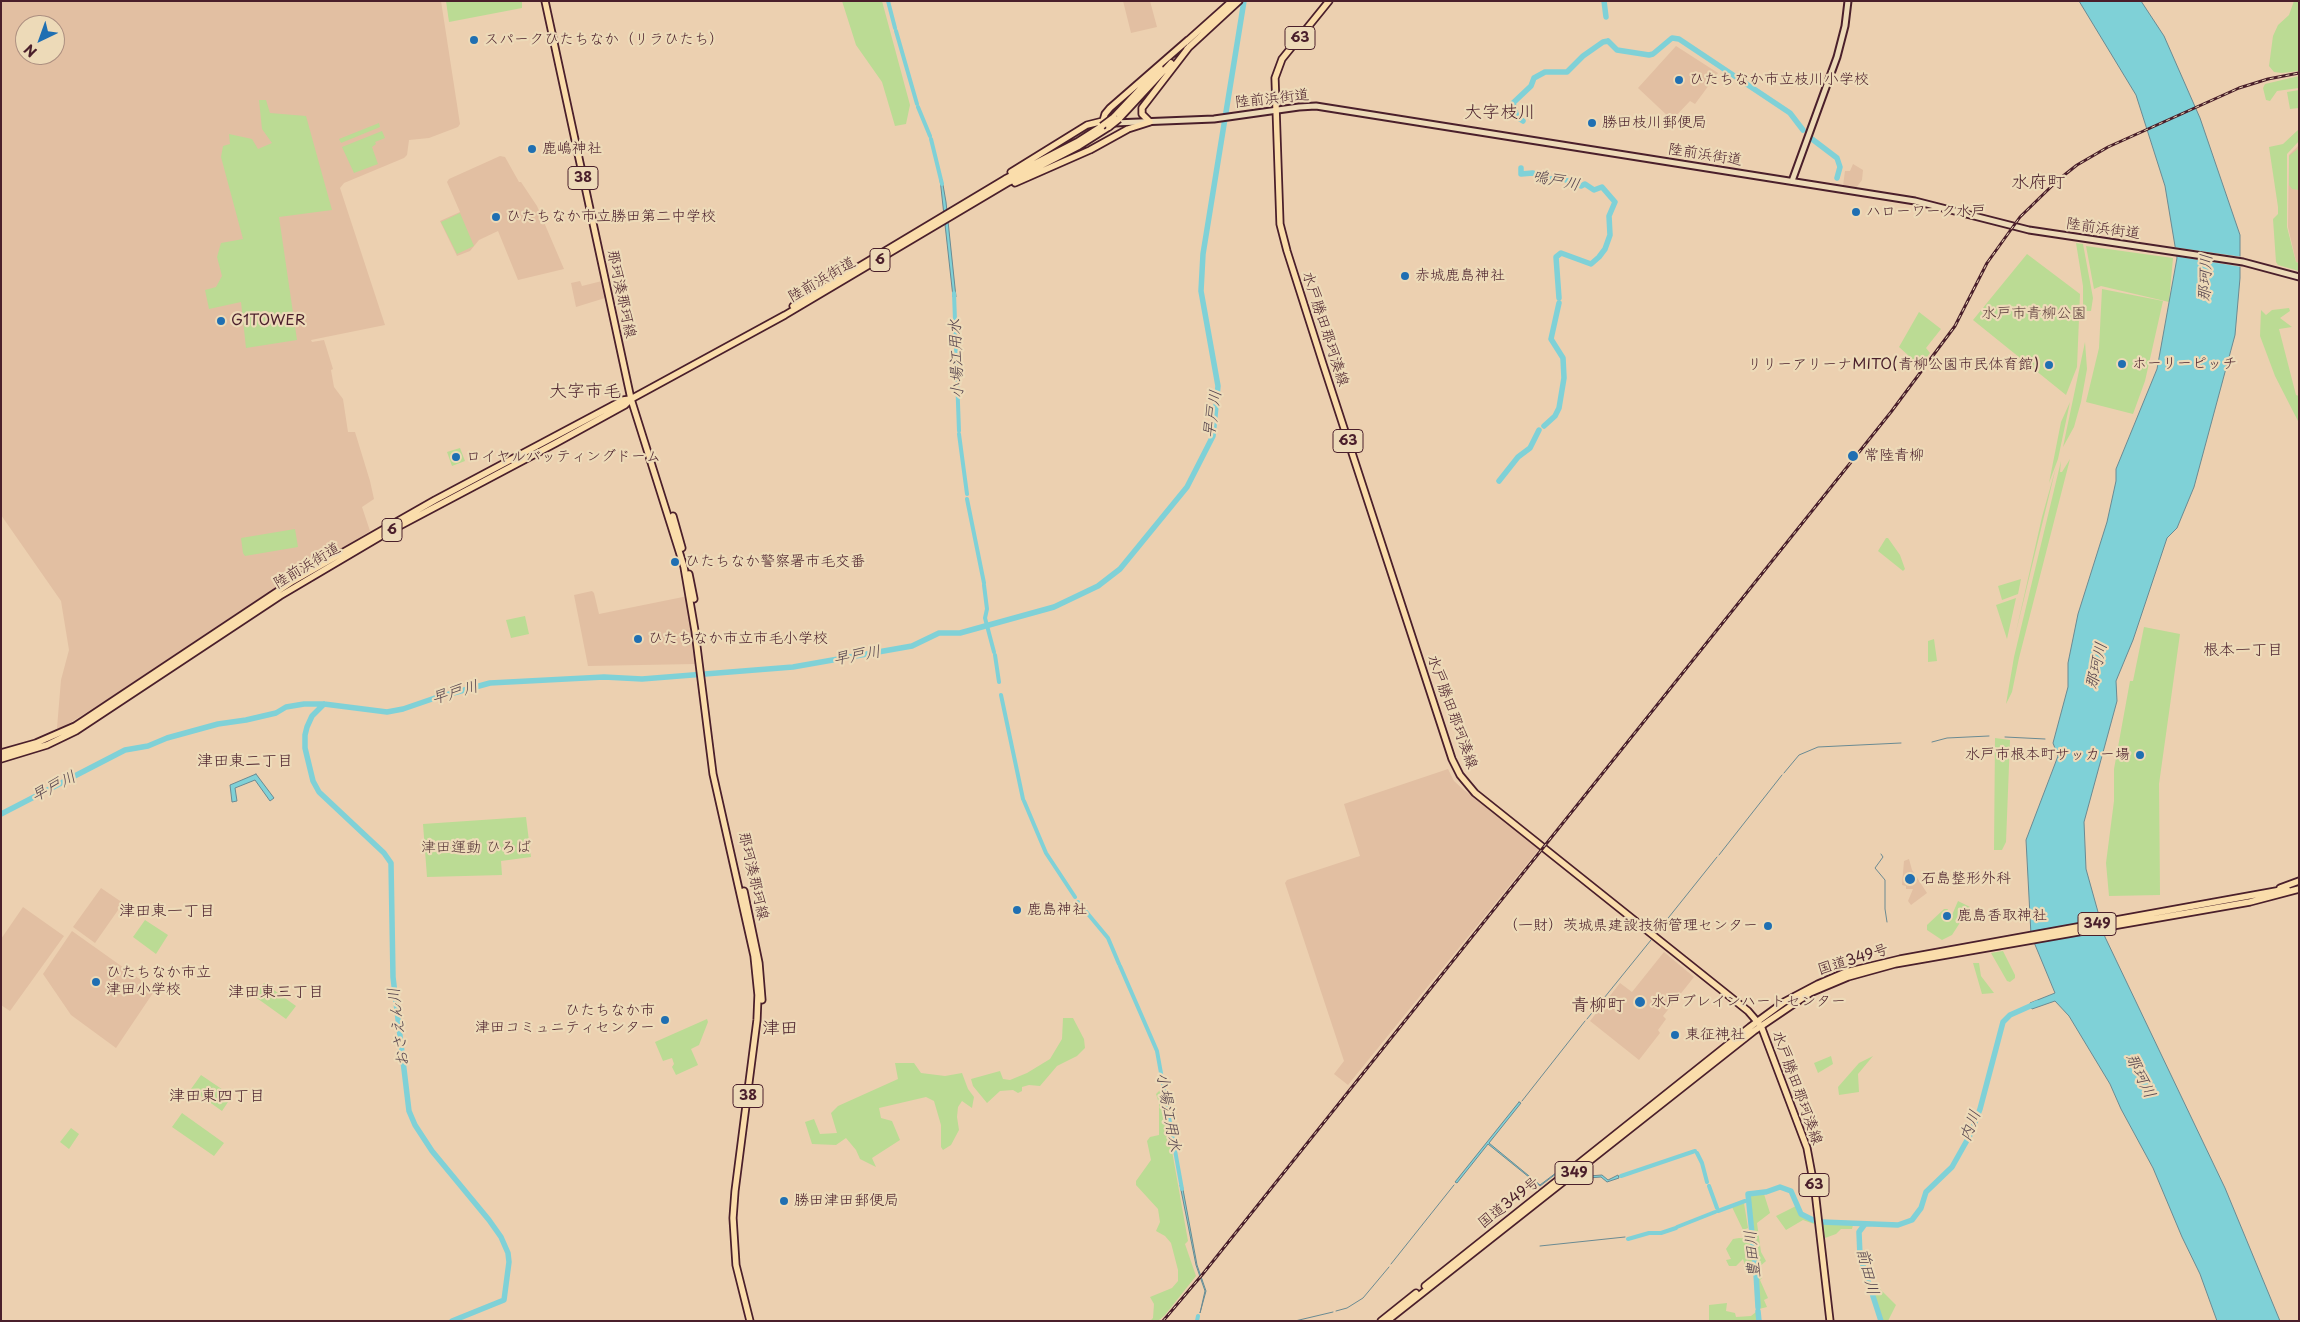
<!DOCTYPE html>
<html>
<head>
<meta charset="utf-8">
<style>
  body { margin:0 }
  #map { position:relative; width:2300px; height:1322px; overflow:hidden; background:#ecd0b0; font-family:"Playpen Sans",sans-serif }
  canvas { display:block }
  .frame { position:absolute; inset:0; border:2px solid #4a1f2b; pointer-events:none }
  .north { position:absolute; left:15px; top:15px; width:50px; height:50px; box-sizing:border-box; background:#eddab8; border:1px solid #ac8f80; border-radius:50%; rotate:222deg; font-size:14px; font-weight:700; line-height:20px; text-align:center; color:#4a1f2b }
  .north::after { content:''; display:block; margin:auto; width:18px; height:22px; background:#1f6fb2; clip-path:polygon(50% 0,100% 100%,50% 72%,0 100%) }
</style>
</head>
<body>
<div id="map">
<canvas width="2300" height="1322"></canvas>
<div class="frame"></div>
<div class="north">N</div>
</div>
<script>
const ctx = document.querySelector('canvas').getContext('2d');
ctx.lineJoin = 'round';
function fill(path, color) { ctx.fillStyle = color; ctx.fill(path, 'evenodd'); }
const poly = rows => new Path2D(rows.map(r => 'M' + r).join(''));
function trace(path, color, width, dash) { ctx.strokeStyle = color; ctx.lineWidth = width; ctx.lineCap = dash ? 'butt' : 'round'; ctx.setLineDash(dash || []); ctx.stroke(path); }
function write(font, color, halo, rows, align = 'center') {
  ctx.font = font + ' "Playpen Sans","Klee One",sans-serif'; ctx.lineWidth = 4.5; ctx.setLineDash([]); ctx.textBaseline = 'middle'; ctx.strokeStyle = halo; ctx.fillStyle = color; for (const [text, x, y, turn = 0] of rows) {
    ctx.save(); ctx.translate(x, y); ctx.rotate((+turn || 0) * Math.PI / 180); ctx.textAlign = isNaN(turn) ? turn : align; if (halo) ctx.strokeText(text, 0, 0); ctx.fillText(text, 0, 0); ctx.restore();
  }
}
const built = poly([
  [1,1,441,1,460,124,458,127,429,138,409,140,407,155,404,158,344,183,340,188,385,325,311,340,312,342,324,340,333,369,331,370,334,387,343,399,348,432,355,432,370,481,374,499,362,507,370,531,247,607,129,686,60,729,57,728,61,680,69,650,61,601,1,515],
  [25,25,55,25,55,55,25,55],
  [1123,1,1150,1,1157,27,1131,33],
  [1676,46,1718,73,1695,104,1690,101,1672,120,1638,88],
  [2299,145,2299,263,2296,262,2288,227,2289,155],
  [500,156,505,157,519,182,521,182,537,206,564,269,518,280,498,231,479,240,470,251,457,256,440,221,460,212,447,182,449,179],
  [1853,164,1863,170,1862,180,1856,188,1843,186,1845,171,1850,171],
  [580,281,582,286,602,281,605,298,576,307,571,283],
  [592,591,594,593,599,614,688,596,695,664,588,666,574,595],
  [1448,769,1454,781,1464,790,1539,849,1348,1085,1334,1074,1344,1061,1285,883,1287,880,1360,856,1344,804],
  [1909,859,1912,870,1927,893,1911,905,1908,901,1913,889,1906,889,1906,886,1902,885,1904,861],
  [101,888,123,903,95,943,73,927],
  [23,907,64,936,10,1011,1,1005,1,939],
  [72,931,155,990,116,1048,71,1015,43,974],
  [1664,952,1694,977,1663,1016,1666,1019,1658,1030,1660,1033,1639,1060,1590,1021,1620,983,1632,992]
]);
const green = poly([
  [446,1,522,1,522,8,449,22],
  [842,1,882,1,910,105,906,124,895,126,882,82,856,45],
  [2294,1,2299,1,2299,71,2282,73,2274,72,2269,66,2273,36,2278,25,2289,15],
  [2299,76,2299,88,2277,91,2270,101,2266,100,2263,88,2265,84],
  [2299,90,2299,108,2290,109,2287,92],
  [259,100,266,100,270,113,306,116,332,210,279,217,297,340,246,348,241,302,209,309,205,290,216,287,222,276,217,257,221,243,243,239,221,157,223,146,230,144,229,134,252,139,258,149,272,143,262,129],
  [379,123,380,127,341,143,339,139],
  [2299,129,2299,141,2287,154,2287,227,2296,262,2299,263,2299,271,2278,265,2276,262,2273,219,2278,214,2278,207,2269,147,2283,144],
  [382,131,385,138,375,142,376,144,372,147,378,164,354,173,342,147],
  [2299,148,2299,190,2292,189,2289,185,2289,156],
  [460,213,474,246,457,254,441,222],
  [2076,243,2083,244,2093,298,2091,311,2083,311,2083,286],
  [2086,246,2173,258,2169,302,2101,286,2094,289],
  [2027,254,2080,294,2077,367,2066,395,1973,320],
  [2102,289,2163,301,2145,381,2133,414,2086,402,2099,348],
  [2289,308,2290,311,2280,318,2292,327,2279,329,2296,395,2299,396,2299,423,2275,376,2260,336,2261,310,2266,315,2272,310],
  [1919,312,1941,329,1926,348,1930,353,1920,366,1899,347],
  [2085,342,2087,369,2081,402,2074,427,2063,447],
  [2070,402,2058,459,2049,483,2061,422],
  [460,448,465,461,452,466,447,452],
  [2070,459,2019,658,2012,692,2006,704,2014,657,2061,461,2060,472,2062,472],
  [2056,467,2015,636,2042,517],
  [295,529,298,547,245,556,243,553,241,538],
  [1886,538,1888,538,1900,555,1905,569,1903,571,1878,551],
  [2021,579,2018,594,2002,600,1998,586],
  [2016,598,2007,639,1996,605],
  [525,616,529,634,511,638,506,620],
  [2144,627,2180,634,2159,784,2160,895,2109,896,2106,863,2114,801,2114,769,2130,681,2133,681],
  [1934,639,1937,661,1928,662,1928,641],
  [1995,738,2010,740,2006,842,2002,850,1994,850],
  [526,817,531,857,501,861,502,875,427,877,423,824],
  [1958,901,1970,907,1952,935,1942,940,1927,930,1927,925,1944,909,1948,909,1944,918,1949,922],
  [145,920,168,935,156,954,133,937],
  [2003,951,2015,975,2015,978,2010,982,2007,981,1991,953],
  [1973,963,1979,963,1981,976,1994,993,1982,994],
  [264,983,296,1006,286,1019,254,996],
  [1063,1018,1073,1018,1084,1039,1085,1048,1077,1056,1057,1066,1040,1086,1029,1085,1022,1087,1022,1091,1018,1093,1013,1090,1000,1091,987,1103,973,1086,971,1079,1000,1071,1003,1079,1010,1080,1027,1073,1050,1059,1062,1039],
  [707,1019,708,1022,699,1045,691,1049,698,1065,676,1075,672,1067,674,1064,672,1058,663,1061,655,1042],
  [1831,1056,1833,1064,1818,1073,1814,1063],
  [1873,1056,1858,1074,1859,1092,1839,1095,1838,1087,1859,1063],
  [895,1063,914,1063,921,1073,945,1076,962,1073,968,1089,974,1097,972,1108,962,1101,958,1107,957,1117,959,1130,951,1145,943,1150,941,1147,941,1125,934,1101,926,1097,879,1108,881,1118,892,1121,900,1140,872,1158,876,1167,860,1159,856,1150,846,1138,836,1145,812,1144,805,1122,814,1119,820,1134,837,1133,831,1113,838,1106,898,1079],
  [201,1075,232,1096,222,1111,191,1089],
  [1161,1089,1188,1241,1185,1244,1196,1276,1165,1315,1158,1321,1150,1321,1153,1318,1154,1304,1150,1297,1172,1288,1178,1281,1178,1270,1171,1243,1165,1236,1156,1231,1160,1222,1158,1209,1136,1185,1136,1181,1151,1160,1147,1141,1150,1137,1159,1135,1159,1103,1156,1094],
  [182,1113,224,1143,214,1156,172,1127],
  [71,1128,79,1134,69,1149,60,1142],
  [1764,1194,1770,1213,1757,1223,1761,1252,1766,1261,1758,1268,1750,1195],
  [1744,1203,1748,1228,1743,1230,1732,1207],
  [1796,1206,1801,1215,1814,1221,1814,1224,1803,1220,1786,1230,1776,1216],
  [1822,1223,1853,1225,1852,1229,1841,1229,1836,1234,1825,1238],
  [1739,1238,1750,1239,1753,1269,1745,1265,1743,1259,1736,1266,1729,1266,1726,1260,1731,1259,1726,1249,1733,1239],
  [1759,1268,1762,1278,1760,1280,1768,1298,1764,1300,1767,1307,1759,1309,1757,1300],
  [1873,1282,1896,1305,1888,1321,1882,1321,1870,1284],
  [1727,1303,1726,1311,1735,1313,1736,1317,1751,1316,1756,1312,1757,1321,1709,1321,1709,1305]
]);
const water = poly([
  [2079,1,2141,1,2164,36,2200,118,2240,235,2240,278,2235,335,2194,487,2177,528,2167,538,2133,640,2116,681,2117,701,2084,822,2086,869,2105,937,2225,1188,2280,1321,2217,1321,2200,1274,2182,1237,2153,1168,2121,1109,2110,1084,2069,1016,2055,1001,2032,1009,2031,1007,2024,1008,2031,1006,2030,1003,2055,993,2031,935,2026,840,2058,756,2053,743,2068,687,2068,663,2078,614,2107,522,2116,481,2116,469,2157,369,2177,258,2165,186,2136,95,2079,1],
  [940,179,942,179,946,202,956,297,953,297,940,179],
  [256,774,274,798,270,801,255,780,235,788,237,801,232,802,230,785,256,774],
  [1519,1102,1521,1103,1489,1143,1540,1185,1565,1166,1575,1177,1602,1175,1608,1180,1618,1175,1619,1178,1607,1182,1601,1177,1576,1179,1565,1167,1540,1186,1488,1144,1457,1183,1455,1182,1519,1102],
  [1182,1184,1197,1265,1206,1291,1200,1313,1205,1291,1196,1265,1180,1185,1182,1184]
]);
const pier = poly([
  [2173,247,2243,257,2242,267,2174,256]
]);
const stream = poly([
  [2005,737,2045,739],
  [1932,742,1947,738,1989,736],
  [1784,773,1799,755,1818,747,1901,743],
  [1881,854,1883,857,1875,868,1885,880,1885,909,1887,922],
  [1719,855,1782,775],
  [1657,932,1717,857],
  [1587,1019,1651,940],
  [1522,1101,1585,1021],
  [1540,1246,1625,1237],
  [1391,1264,1454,1185],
  [1336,1311,1347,1308,1363,1298,1389,1267],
  [1295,1321,1333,1312]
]);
const canal = poly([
  [888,1,895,28],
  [896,31,917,104],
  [918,107,930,136],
  [931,139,942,184],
  [954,293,959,431],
  [959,434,967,494],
  [967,499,984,583],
  [984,585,987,609,985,618,994,652],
  [995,655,999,682],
  [1001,695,1023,799],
  [1024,801,1046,853,1075,897],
  [1078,902,1108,938,1119,964],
  [1120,966,1157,1051,1182,1189],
  [1697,1153,1702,1163,1707,1182],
  [1621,1176,1695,1151],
  [1709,1186,1717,1208],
  [1718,1211,1745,1201],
  [1677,1227,1715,1212],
  [1628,1239,1649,1233,1661,1233,1676,1228],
  [1197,1321,1198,1316]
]);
const river = poly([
  [1604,1,1606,17],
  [1608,41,1617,50,1649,55,1653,54,1672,38,1679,39,1790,113,1803,130],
  [1523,121,1517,117,1513,103,1531,86,1534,78,1545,72,1567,72,1583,56,1603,42,1608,41],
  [1812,139,1837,158,1840,167,1837,178],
  [1521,168,1521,174,1533,173,1550,179,1561,178,1581,186,1585,184,1594,190,1602,187,1615,202,1609,216,1610,235,1605,249,1599,257,1591,264,1561,253,1556,257,1559,298],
  [1544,426,1555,416,1559,408,1564,378,1563,358,1551,339,1559,303],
  [1499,481,1518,457,1530,448,1539,430],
  [324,704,312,716,307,727,305,735,305,748,313,781,319,792,384,853,391,863,393,977,409,1111,415,1125,432,1151,489,1220,501,1237,508,1253,509,1262,504,1300,452,1321],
  [1,814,125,750,148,746,167,738,218,724,246,720,276,713,286,707,304,704,324,704,387,712,403,709,435,698,490,683,604,677,642,679,793,667,912,646,939,633,960,633,1054,607,1098,586,1120,569,1187,487,1213,436,1218,386,1201,291,1203,254,1244,1],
  [1766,1192,1780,1187,1791,1191,1801,1214,1813,1220],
  [1822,1222,1898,1225,1912,1220,1921,1208,1926,1192,1952,1167,1970,1135,1980,1109,2003,1022,2010,1015,2037,1003],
  [1865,1224,1859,1232,1860,1256,1881,1321],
  [1758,1307,1756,1273,1748,1194,1765,1192],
  [1758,1311,1759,1321]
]);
const secondary = poly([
  [1114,123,1214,119,1299,107,1316,106,1915,201,2029,230,2243,262,2299,277],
  [1792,181,1837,57,1845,26,1848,1]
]);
const primary = poly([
  [545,1,631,399,684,567,695,631,713,774,754,956,758,995,757,1020,735,1191,733,1218,736,1265,750,1321],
  [1329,1,1282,59,1275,78,1280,224,1287,251,1323,364,1452,759,1460,775,1475,793,1748,1011,1761,1026,1807,1148,1815,1191,1830,1321],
  [673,516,682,548],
  [689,574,694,599],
  [744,891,759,963,762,1000]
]);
const trunk = poly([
  [1186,42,1232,1],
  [1187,49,1239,1],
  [1114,117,1160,68],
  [1119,119,1171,63],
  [1011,172,1087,125,1103,121,1105,114,1110,108,1188,40],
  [1015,183,1090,150,1128,129,1150,122,1142,114,1142,108,1189,47],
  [793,306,1005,179,1077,142,1102,126],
  [1,753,36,743,75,726,293,581,435,500,623,400,631,399],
  [1,759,47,745,76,731,280,596,390,531,556,443,625,405,631,399,785,315,1009,182,1079,146,1109,127],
  [2280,888,2299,881],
  [1425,1286,1750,1027,1784,1002,1818,984,1846,972,1900,959,2287,889],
  [1381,1321,1416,1293],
  [1387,1321,1754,1031,1810,993,1848,977,1895,964,2250,902,2299,889]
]);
const rail = poly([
  [1163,1321,1202,1275,1891,412,1955,326,1987,263,2020,217,2058,180,2077,165,2108,147,2239,88,2268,79,2299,73]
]);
const trunkBridge = poly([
  [1102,126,1114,117],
  [1109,127,1119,119]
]);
const markers = [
  [474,40,5,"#1f6fb2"],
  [1679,80,5,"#1f6fb2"],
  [1592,123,5,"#1f6fb2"],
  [532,149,5,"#1f6fb2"],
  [1856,212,5,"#1f6fb2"],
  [496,217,5,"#1f6fb2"],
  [1405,276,5,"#1f6fb2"],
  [221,321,5,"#1f6fb2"],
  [2122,364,5,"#1f6fb2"],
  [2049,365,5,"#1f6fb2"],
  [1853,456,6,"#1f6fb2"],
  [456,457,5,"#1f6fb2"],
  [675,562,5,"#1f6fb2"],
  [638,639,5,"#1f6fb2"],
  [2140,755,5,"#1f6fb2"],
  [1910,879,6,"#1f6fb2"],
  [1017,910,5,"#1f6fb2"],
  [1947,916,5,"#1f6fb2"],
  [1768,926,5,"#1f6fb2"],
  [96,982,5,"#1f6fb2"],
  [1640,1002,6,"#1f6fb2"],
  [665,1020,5,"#1f6fb2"],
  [1675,1035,5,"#1f6fb2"],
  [784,1201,5,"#1f6fb2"]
];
const shields = [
  [1300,38,30],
  [583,178,30],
  [880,260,20],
  [1348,441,30],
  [392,530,20],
  [2097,924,38],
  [748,1096,30],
  [1574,1173,38],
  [1814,1185,30]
];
const shieldNames = [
  ["63",1300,38],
  ["38",583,178],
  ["6",880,260],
  ["63",1348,441],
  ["6",392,530],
  ["349",2097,924],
  ["38",748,1096],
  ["349",1574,1173],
  ["63",1814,1185]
];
const poiNames = [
  ["スパークひたちなか（リラひたち）",484,40],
  ["ひたちなか市立枝川小学校",1689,80],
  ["勝田枝川郵便局",1602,123],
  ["鹿嶋神社",542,149],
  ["ハローワーク水戸",1866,212],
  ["ひたちなか市立勝田第二中学校",506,217],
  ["赤城鹿島神社",1415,276],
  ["G1TOWER",231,321],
  ["ホーリーピッチ",2132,364],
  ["リリーアリーナMITO(青柳公園市民体育館)",2039,365,"right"],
  ["常陸青柳",1864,456],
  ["ロイヤルバッティングドーム",466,457],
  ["ひたちなか警察署市毛交番",685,562],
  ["ひたちなか市立市毛小学校",648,639],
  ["水戸市根本町サッカー場",2130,755,"right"],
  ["石島整形外科",1921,879],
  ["鹿島神社",1027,910],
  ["鹿島香取神社",1957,916],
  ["（一財）茨城県建設技術管理センター",1758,926,"right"],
  ["ひたちなか市立",106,973],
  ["津田小学校",106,990],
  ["水戸ブレインハートセンター",1651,1002],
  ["ひたちなか市",655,1011,"right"],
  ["津田コミュニティセンター",655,1028,"right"],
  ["東征神社",1685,1035],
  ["勝田津田郵便局",794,1201]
];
const streetNames = [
  ["陸前浜街道",1272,99,-6],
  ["陸前浜街道",1705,155,9],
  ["陸前浜街道",2103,229,8],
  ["陸前浜街道",822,280,-30],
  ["那珂湊那珂線",621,294,78],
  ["水戸勝田那珂湊線",1325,329,72],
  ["陸前浜街道",307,566,-31],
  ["水戸勝田那珂湊線",1452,712,70],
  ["那珂湊那珂線",753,876,77],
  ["国道349号",1853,960,-17],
  ["水戸勝田那珂湊線",1797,1088,70],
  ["国道349号",1509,1203,-38]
];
const parkNames = [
  ["水戸市青柳公園",2034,314],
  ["津田運動 ひろば",476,848]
];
const waterNames = [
  ["鳴戸川",1556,181,12],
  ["那珂川",2206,278,-87],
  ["小場江用水",957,359,-92],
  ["早戸川",1213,414,-81],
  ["早戸川",857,656,-10],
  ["那珂川",2097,666,-77],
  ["早戸川",455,693,-16],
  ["早戸川",54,787,-27],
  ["おさえん川",399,1027,-97],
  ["那珂川",2140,1076,64],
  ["小場江用水",1168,1112,80],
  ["内川",1971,1126,-69],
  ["豊田川",1753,1254,-95],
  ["前田川",1867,1272,76]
];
const neighbourhoodNames = [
  ["根本一丁目",2243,651],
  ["津田東二丁目",245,762],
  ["津田東一丁目",167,912],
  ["津田東三丁目",276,993],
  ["津田東四丁目",217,1097]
];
const quarterNames = [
  ["大字枝川",1500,113],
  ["水府町",2038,183],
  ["大字市毛",585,392],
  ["青柳町",1598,1006],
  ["津田",780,1029]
];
fill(built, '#e2bfa2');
fill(green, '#bbdb94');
fill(water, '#7fd1d7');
trace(water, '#6a8a92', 1);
fill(pier, '#ecd0b0');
trace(stream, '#6a8a92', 1);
trace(canal, '#7fd1d7', 4);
trace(river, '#7fd1d7', 5.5);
trace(secondary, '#4a1f2b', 9);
trace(primary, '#4a1f2b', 9);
trace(trunk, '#4a1f2b', 9);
trace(secondary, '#eddab8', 5);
trace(primary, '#faddab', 5.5);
trace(trunk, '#faddab', 5.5);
trace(rail, '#4a1f2b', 3);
trace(rail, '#eddab8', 1, [4]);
trace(trunkBridge, '#4a1f2b', 9, []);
trace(trunkBridge, '#faddab', 5.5);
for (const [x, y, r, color] of markers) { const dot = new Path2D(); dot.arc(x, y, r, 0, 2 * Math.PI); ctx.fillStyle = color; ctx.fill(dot); trace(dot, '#eddab8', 2); }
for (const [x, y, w] of shields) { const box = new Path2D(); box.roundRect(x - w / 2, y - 11.5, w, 23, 4); ctx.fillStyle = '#eddab8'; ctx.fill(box); trace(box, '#4a1f2b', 1); }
write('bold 14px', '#4a1f2b', null, shieldNames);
write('15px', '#4a1f2b', '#eddab8', poiNames, 'left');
write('15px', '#4a1f2b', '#eddab8', streetNames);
write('15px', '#5b3b3b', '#eddab8', parkNames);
write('italic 16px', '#55434d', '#eddab8', waterNames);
write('16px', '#4a1f2b', '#eddab8', neighbourhoodNames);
write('18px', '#4a1f2b', '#eddab8', quarterNames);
</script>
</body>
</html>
